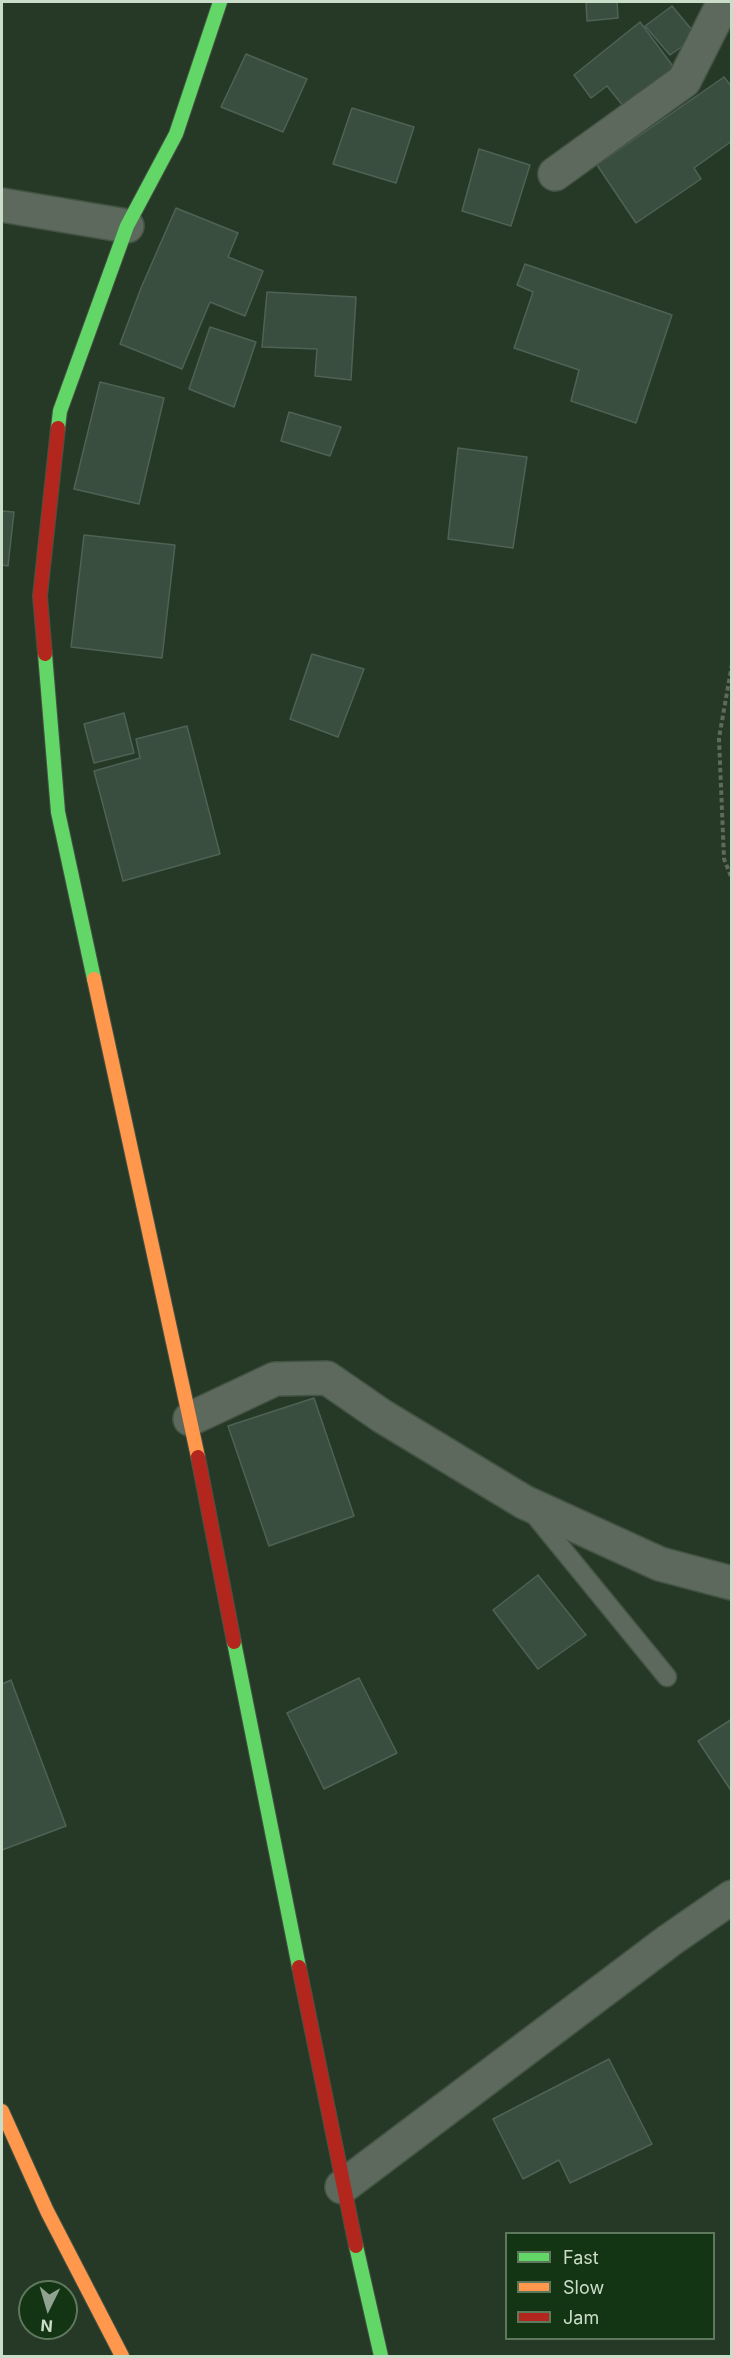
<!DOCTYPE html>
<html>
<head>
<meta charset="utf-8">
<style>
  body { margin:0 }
  #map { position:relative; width:733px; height:2358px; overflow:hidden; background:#263826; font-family:Inter,sans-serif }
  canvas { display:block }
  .frame { position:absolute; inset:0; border:3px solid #caddc9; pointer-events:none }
  .legend { position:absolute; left:505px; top:2232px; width:210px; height:108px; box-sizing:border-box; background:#143514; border:2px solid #5d785c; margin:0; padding:8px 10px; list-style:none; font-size:18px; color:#caddc9 }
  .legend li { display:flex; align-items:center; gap:12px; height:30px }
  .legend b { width:30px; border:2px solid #5d785c }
  .north { position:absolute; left:18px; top:2280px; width:60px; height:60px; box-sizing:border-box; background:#143514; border:2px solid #5d785c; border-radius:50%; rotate:185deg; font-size:16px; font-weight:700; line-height:24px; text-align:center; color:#caddc9 }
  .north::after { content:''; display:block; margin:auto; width:21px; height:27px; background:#91a390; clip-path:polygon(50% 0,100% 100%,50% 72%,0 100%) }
</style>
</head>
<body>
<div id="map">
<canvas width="733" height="2358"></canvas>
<div class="frame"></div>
<ul class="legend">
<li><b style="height:8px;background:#63d668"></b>Fast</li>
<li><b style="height:8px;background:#ff974d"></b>Slow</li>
<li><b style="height:8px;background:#b3261e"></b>Jam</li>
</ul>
<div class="north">N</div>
</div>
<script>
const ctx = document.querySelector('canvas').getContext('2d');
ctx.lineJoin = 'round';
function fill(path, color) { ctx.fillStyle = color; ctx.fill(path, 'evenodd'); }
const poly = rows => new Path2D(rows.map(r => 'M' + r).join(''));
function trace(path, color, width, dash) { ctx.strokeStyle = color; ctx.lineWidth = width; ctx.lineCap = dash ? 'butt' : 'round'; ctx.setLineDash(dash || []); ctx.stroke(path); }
const building = poly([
  [586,2,617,2,618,18,587,21,586,2],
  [672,6,697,36,670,55,645,26,672,6],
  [640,22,675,69,624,107,607,86,591,98,574,75,640,22],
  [246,54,307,79,283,132,221,107,246,54],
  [724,77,732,87,732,141,694,168,701,179,636,223,597,165,724,77],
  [352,108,414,127,396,183,333,164,352,108],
  [479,149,530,165,511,226,462,211,479,149],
  [176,208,238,233,228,257,263,271,245,316,210,302,182,369,120,344,141,288,176,208],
  [525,264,672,315,636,423,571,401,579,370,514,348,533,292,517,285,525,264],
  [267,292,356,297,351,380,315,376,317,349,262,347,267,292],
  [210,327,256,342,234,407,189,389,210,327],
  [100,382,164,398,139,504,74,489,100,382],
  [289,412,341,427,330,456,281,441,289,412],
  [458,448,527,457,513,548,448,539,458,448],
  [2,511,14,512,8,566,2,565,2,511],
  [84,535,175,545,162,658,71,647,84,535],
  [312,654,364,669,338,737,290,719,312,654],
  [124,713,134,753,94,763,84,724,124,713],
  [187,726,220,854,123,881,94,771,140,758,136,739,187,726],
  [314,1398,354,1516,269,1546,228,1426,314,1398],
  [538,1575,586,1635,538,1669,493,1610,538,1575],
  [359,1678,397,1753,324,1789,287,1713,359,1678],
  [11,1680,66,1826,2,1850,2,1684,11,1680],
  [732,1719,732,1792,698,1741,732,1719],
  [609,2059,652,2144,570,2183,559,2160,523,2179,493,2119,609,2059]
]);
const path = poly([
  [732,664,719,738,724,859,732,879]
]);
const lane = poly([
  [533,1513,667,1677]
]);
const street = poly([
  [555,174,684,81,724,2],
  [2,205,127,226],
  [190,1419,275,1379,327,1378,382,1416,524,1502,660,1564,732,1583],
  [342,2187,670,1940,732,1897]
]);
const fast = poly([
  [58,428,60,411,127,226,176,134,220,2],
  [45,654,58,812,94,979],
  [234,1642,299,1967],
  [356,2246,381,2356]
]);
const slow = poly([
  [94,979,198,1457],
  [2,2111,47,2211,122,2356]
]);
const jam = poly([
  [45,654,40,596,58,428],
  [198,1457,234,1642],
  [299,1967,356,2246]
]);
fill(building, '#3a4e40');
trace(building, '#4f6255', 1.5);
trace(lane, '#435344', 21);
trace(street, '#435344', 36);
trace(fast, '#435344', 16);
trace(slow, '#435344', 16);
trace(jam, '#435344', 16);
trace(path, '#5e6a5e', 4, [4.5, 3]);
trace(lane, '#5c695c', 18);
trace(street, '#5c695c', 33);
trace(fast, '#63d668', 14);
trace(slow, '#ff974d', 14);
trace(jam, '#b3261e', 14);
</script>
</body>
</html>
